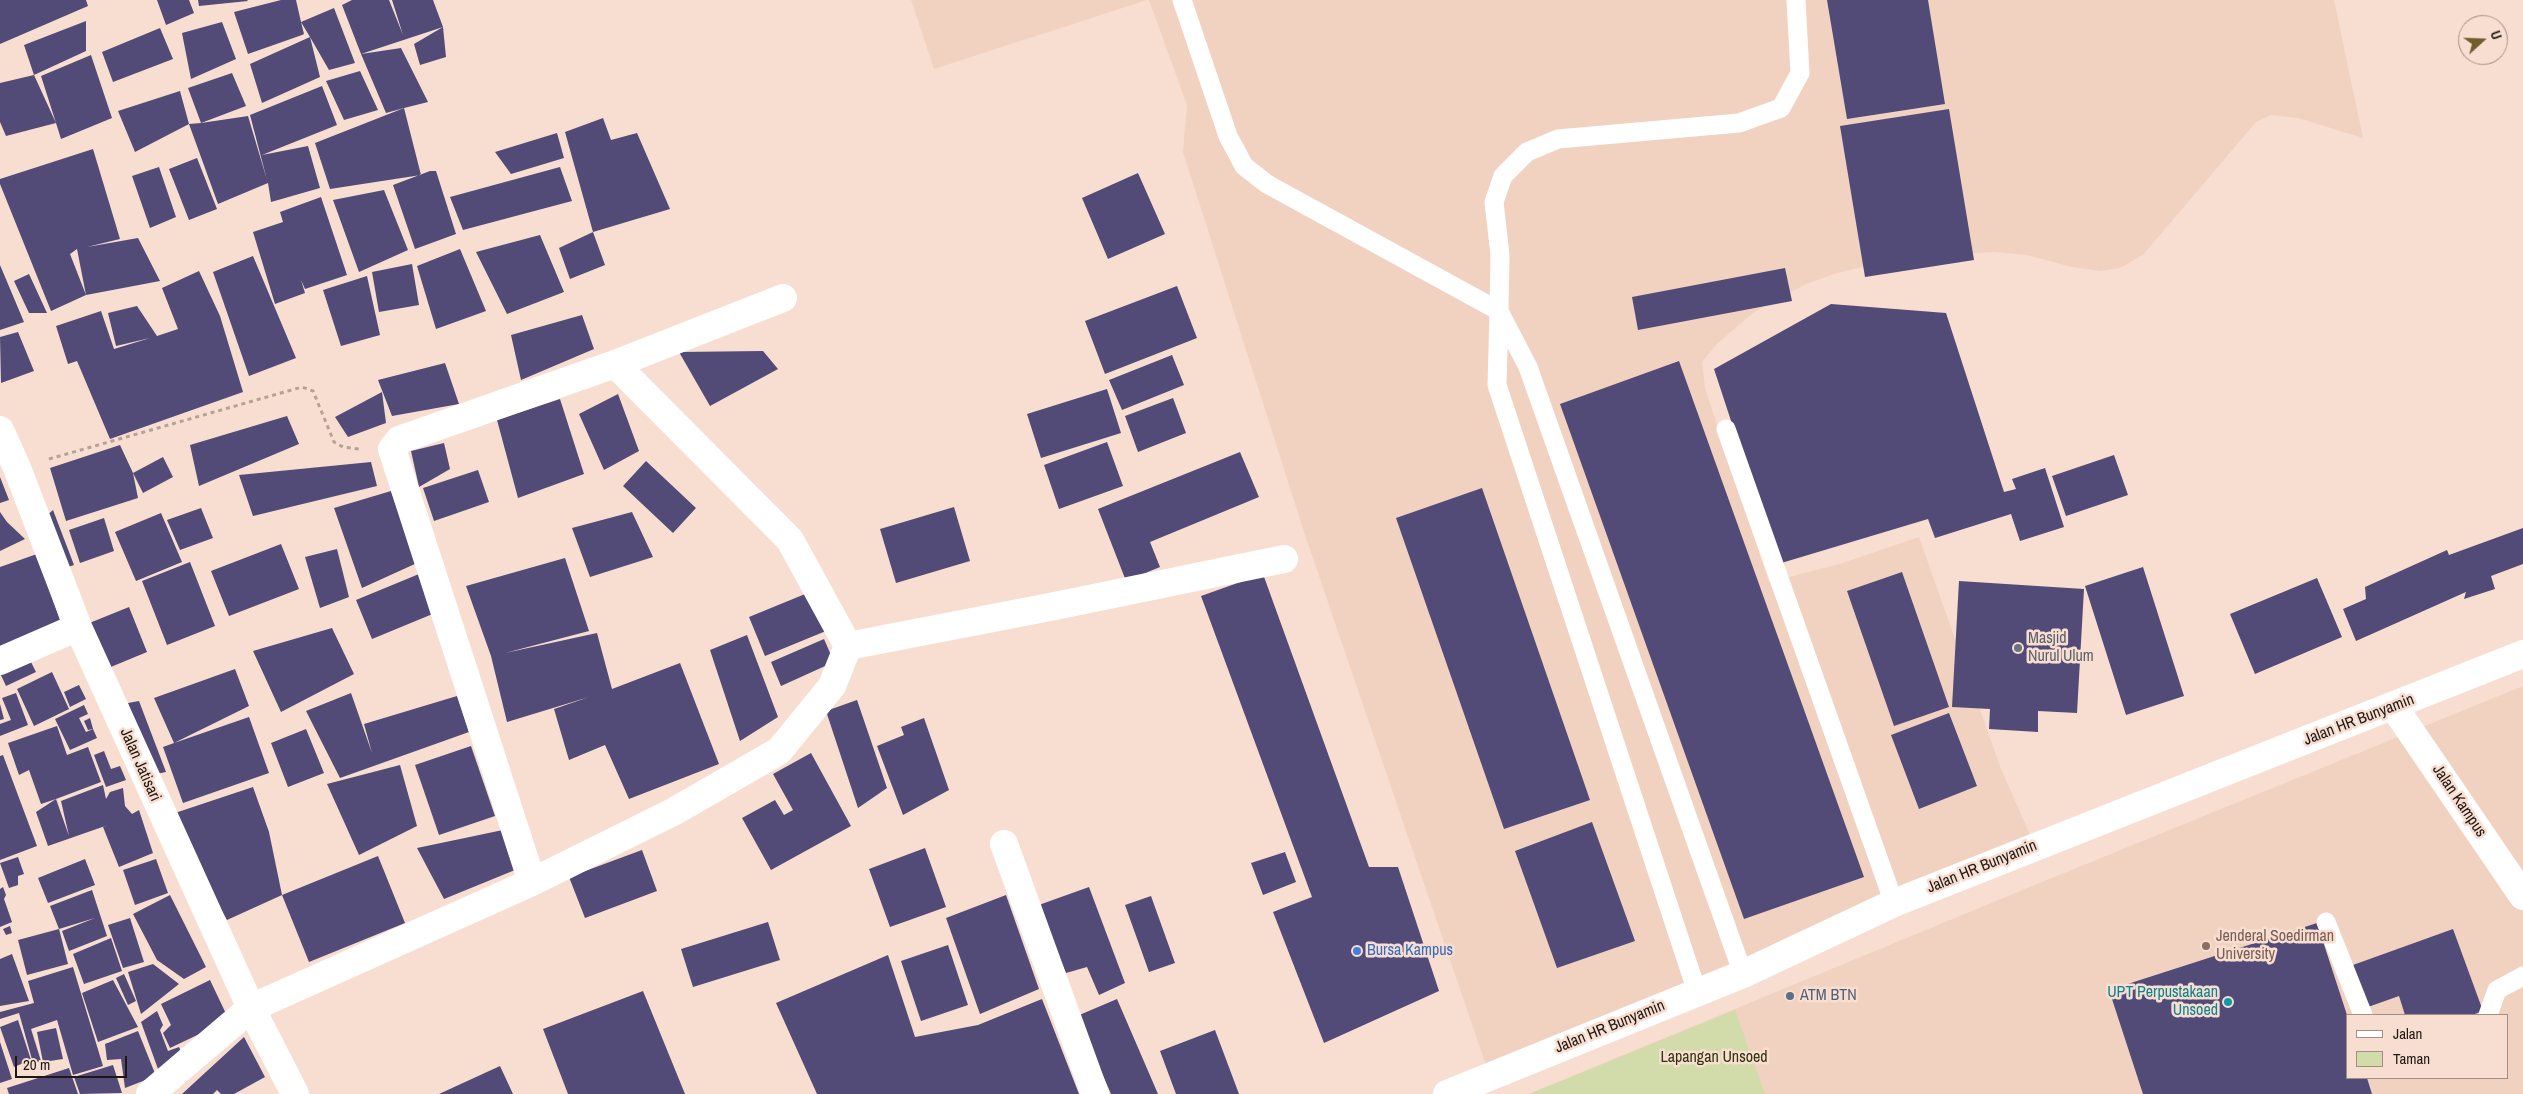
<!DOCTYPE html>
<html>
<head>
<meta charset="utf-8">
<style>
  body { margin:0 }
  #map { position:relative; width:2523px; height:1094px; overflow:hidden; background:#f7ded1; font-family:"Archivo Narrow",sans-serif }
  canvas { display:block }
  .legend { position:absolute; left:2346px; top:1014px; width:162px; height:65px; box-sizing:border-box; background:#f7ded1; border:1px solid #a18e85; margin:0; padding:6px 9px; list-style:none; font-size:15px; color:#1f1712 }
  .legend li { display:flex; align-items:center; gap:10px; height:25px }
  .legend b { width:25px; border:1px solid #a18e85 }
  .north { position:absolute; left:2458px; top:15px; width:50px; height:50px; box-sizing:border-box; background:#f7ded1; border:1px solid #a18e85; border-radius:50%; rotate:70deg; font-size:14px; font-weight:700; line-height:20px; text-align:center; color:#1f1712 }
  .north::after { content:''; display:block; margin:auto; width:18px; height:22px; background:#715c2b; clip-path:polygon(50% 0,100% 100%,50% 72%,0 100%) }
  .scale { position:absolute; left:15px; top:1056px; width:112px; height:22px; box-sizing:border-box; border:2px solid #1f1712; border-top:0; padding-left:6px; font-size:15px; line-height:18px; white-space:nowrap; color:#1f1712; -webkit-text-stroke:4px #f7ded1; paint-order:stroke }
</style>
</head>
<body>
<div id="map">
<canvas width="2523" height="1094"></canvas>
<ul class="legend">
<li><b style="height:6px;background:#fff"></b>Jalan</li>
<li><b style="height:14px;background:#d2dbaa"></b>Taman</li>
</ul>
<div class="north">U</div>
<div class="scale">20 m</div>
</div>
<script>
const ctx = document.querySelector('canvas').getContext('2d');
ctx.lineJoin = 'round';
function fill(path, color) { ctx.fillStyle = color; ctx.fill(path, 'evenodd'); }
const poly = rows => new Path2D(rows.map(r => 'M' + r).join(''));
function trace(path, color, width, dash) { ctx.strokeStyle = color; ctx.lineWidth = width; ctx.lineCap = dash ? 'butt' : 'round'; ctx.setLineDash(dash || []); ctx.stroke(path); }
function write(font, color, halo, rows, align = 'center') {
  ctx.font = font + ' "Archivo Narrow",sans-serif'; ctx.lineWidth = 5; ctx.setLineDash([]); ctx.textBaseline = 'middle'; ctx.strokeStyle = halo; ctx.fillStyle = color; for (const [text, x, y, turn = 0] of rows) {
    ctx.save(); ctx.translate(x, y); ctx.rotate((+turn || 0) * Math.PI / 180); ctx.textAlign = isNaN(turn) ? turn : align; if (halo) ctx.strokeText(text, 0, 0); ctx.fillText(text, 0, 0); ctx.restore();
  }
}
const built = poly([
  [911,0,1147,0,934,69],
  [1149,0,2334,0,2363,138,2298,118,2271,115,2256,122,2143,255,2120,268,2100,271,2072,267,2027,255,1994,252,1901,257,1834,274,1806,284,1754,312,1717,344,1702,362,1705,388,1769,582,1840,564,1919,537,2001,769,2035,846,1490,1077,1304,532,1183,152,1187,105],
  [2523,686,2523,1094,1529,1094,2042,882],
  [2347,1015,2507,1015,2507,1078,2347,1078]
]);
const green = poly([
  [1735,1010,1765,1094,1529,1094]
]);
const building = poly([
  [0,0,86,0,88,6,0,44],
  [157,0,189,0,194,13,166,25],
  [198,0,247,0,248,1,199,6],
  [281,0,296,0,301,22,334,8,355,63,329,70,310,37,320,77,262,103,250,64,310,37,301,22,304,34,302,35,248,54,234,12],
  [352,0,389,0,403,35,392,0,433,0,443,27,361,54,342,5],
  [1827,0,1928,0,1945,104,1847,119],
  [86,21,86,51,34,75,24,45],
  [222,22,236,59,191,79,182,33],
  [443,27,446,57,420,65,414,44],
  [160,28,173,59,113,82,102,52],
  [401,48,428,102,404,108,421,175,330,189,315,143,404,108,386,113,361,54],
  [91,55,112,118,61,139,56,123,6,136,0,122,0,83,34,75,56,123,41,76],
  [360,71,378,110,344,120,326,81],
  [232,73,246,106,201,123,248,116,267,180,250,115,322,86,337,125,262,155,308,146,320,188,271,202,268,183,218,204,189,124,201,123,188,88],
  [180,91,189,124,135,152,118,111],
  [1949,109,1974,260,1865,277,1840,126],
  [603,118,611,140,637,133,670,209,593,232,565,132],
  [557,133,564,158,511,174,495,152],
  [93,149,120,239,87,247,138,238,160,281,86,295,77,249,70,254,86,295,51,311,0,184,0,179],
  [197,158,217,209,189,220,169,169],
  [159,167,176,217,150,228,132,176],
  [560,167,572,201,463,230,450,197],
  [430,171,436,171,456,234,415,249,393,185],
  [1138,173,1165,234,1108,259,1082,198],
  [384,190,408,250,359,272,333,200],
  [321,197,347,275,305,289,301,280,305,293,275,304,253,232,283,222,280,212],
  [593,232,605,265,570,279,559,248],
  [540,235,564,292,507,314,476,252],
  [460,249,486,311,436,329,417,266],
  [253,256,296,358,249,376,213,272],
  [412,264,419,305,379,312,372,272],
  [0,265,24,322,0,330],
  [1785,268,1792,301,1638,330,1632,297],
  [199,271,220,316,243,392,110,439,77,361,68,364,56,326,101,311,114,349,150,338,116,346,108,313,137,306,157,336,178,329,162,288],
  [29,274,47,313,29,313,14,281],
  [367,276,380,335,341,346,323,290],
  [1177,286,1197,338,1105,374,1085,321],
  [1831,304,1946,313,2004,492,2016,489,2012,479,2045,468,2064,527,2020,541,2011,514,1935,538,1928,519,1778,564,1714,369],
  [582,315,594,349,521,380,511,335],
  [18,332,34,371,1,383,0,337],
  [763,351,778,369,710,406,679,352],
  [1172,355,1184,385,1122,410,1109,380],
  [1679,361,1864,877,1744,919,1560,404],
  [445,363,459,404,392,416,378,380],
  [1107,389,1121,433,1041,458,1027,414],
  [382,392,386,423,348,437,335,417],
  [618,394,639,451,604,470,579,414],
  [1173,398,1186,433,1138,452,1125,416],
  [560,399,584,474,518,498,497,420],
  [287,416,299,444,199,486,190,445],
  [1107,442,1123,486,1059,509,1044,465],
  [444,443,450,469,419,487,411,451],
  [120,445,133,473,138,498,66,521,50,468],
  [1240,452,1259,497,1150,542,1160,567,1126,581,1098,509],
  [2114,455,2128,495,2066,516,2052,476],
  [163,457,173,477,143,493,133,473],
  [646,461,696,508,673,533,623,486],
  [371,462,377,486,253,516,239,475],
  [478,470,489,502,434,521,423,488],
  [0,477,9,500,0,503],
  [1482,488,1590,800,1504,829,1396,518],
  [391,491,417,563,362,588,334,508],
  [954,507,970,561,896,583,880,529],
  [201,508,213,538,180,550,167,520],
  [53,510,74,565,62,569,43,519],
  [0,512,7,522,25,539,0,551],
  [632,512,653,557,590,577,572,528],
  [161,513,182,562,136,581,115,532],
  [104,518,114,551,80,563,69,530],
  [2523,528,2523,564,2491,576,2495,589,2464,599,2466,592,2356,641,2343,609,2366,599,2365,587,2447,550,2449,555],
  [281,544,299,589,229,616,211,571],
  [337,549,349,597,320,608,305,557],
  [37,554,62,626,0,648,0,567],
  [565,558,589,631,505,653,597,633,612,689,680,663,719,764,629,799,605,745,569,760,554,709,589,697,507,722,491,656,466,586],
  [190,562,215,626,167,645,142,581],
  [2143,567,2184,696,2126,715,2085,586],
  [1902,572,1949,707,1894,726,1847,591],
  [419,574,435,613,372,639,356,600],
  [1263,574,1369,867,1398,867,1439,991,1324,1043,1273,912,1312,897,1201,596],
  [2317,578,2342,637,2255,674,2230,614],
  [1959,581,2084,589,2077,713,2038,711,2038,732,1989,729,1990,709,1952,707],
  [810,592,826,631,765,656,749,617],
  [129,607,147,652,106,669,87,624],
  [332,628,354,674,281,712,253,651],
  [747,635,778,717,740,741,710,650],
  [824,639,834,662,781,686,771,662],
  [27,654,36,672,6,686,0,673],
  [235,669,249,706,174,743,249,717,269,773,183,803,163,747,174,743,154,698],
  [52,672,69,709,34,726,17,689],
  [79,685,86,699,70,707,64,692],
  [16,693,28,725,0,736,0,724,11,720,2,698],
  [351,693,372,753,364,724,457,696,469,732,340,778,306,711],
  [857,700,887,788,858,808,826,711],
  [139,701,166,772,146,776,128,703],
  [0,704,4,719,0,720],
  [84,705,88,714,79,718,86,732,93,729,97,738,70,750,55,719],
  [1949,713,1977,786,1919,809,1891,735],
  [90,718,93,729,88,730,84,721],
  [924,718,949,790,903,815,877,746,904,735,901,727],
  [57,726,67,755,88,747,101,782,56,799,69,836,61,801,103,785,106,799,110,792,123,788,125,806,132,814,139,810,153,853,119,867,103,827,108,825,48,846,36,812,56,799,41,804,29,770,19,775,8,743],
  [306,729,324,773,288,787,271,743],
  [471,746,495,816,439,835,415,765],
  [104,751,111,769,120,766,126,780,106,787,94,755],
  [811,753,851,826,771,870,742,818,775,800,784,815,793,810,773,774],
  [3,755,37,846,0,860,0,756],
  [400,765,417,826,359,855,327,784],
  [253,787,269,832,282,895,227,920,191,858,175,813],
  [1592,822,1635,941,1557,968,1515,851],
  [503,830,515,870,444,899,417,848],
  [925,848,946,907,890,927,869,869],
  [642,850,657,891,585,918,569,877],
  [1285,852,1296,882,1263,895,1251,863],
  [378,856,405,923,309,962,282,895],
  [18,857,24,874,18,876,18,885,9,888,0,863],
  [85,859,95,885,48,903,38,878],
  [156,859,168,893,135,905,123,870],
  [3,887,6,895,4,899,12,922,0,927,0,889],
  [1089,887,1125,983,1099,995,1087,967,1066,973,1036,906],
  [92,890,107,936,69,951,62,931,95,918,59,929,68,964,27,975,18,940,59,929,50,906],
  [170,895,206,967,184,979,157,960,133,914],
  [1006,895,1039,989,980,1014,946,918],
  [1151,896,1175,963,1149,972,1125,905],
  [130,918,144,962,123,968,108,925],
  [768,922,780,960,693,987,681,949],
  [2317,923,2347,1015,2347,1078,2367,1078,2372,1094,2143,1094,2109,990],
  [10,926,12,933,6,935,3,929],
  [2453,929,2483,1011,2472,1015,2405,1015,2399,996,2368,1007,2353,965],
  [111,938,122,971,84,984,73,954],
  [948,945,968,1005,921,1021,901,961],
  [12,954,29,1001,0,1006,0,959],
  [888,955,915,1037,978,1025,1042,999,1079,1094,817,1094,776,1003],
  [153,964,179,984,141,1014,128,972],
  [73,967,103,1066,73,1075,57,1020,31,1029,41,1061,33,1063,19,1013,0,1019,0,1012,34,1003,28,981],
  [124,974,136,1001,128,1005,116,978],
  [113,980,138,1027,98,1042,82,993],
  [210,980,229,1020,170,1048,163,1033,171,1025,161,1004],
  [643,991,685,1094,568,1094,543,1029],
  [1117,999,1158,1094,1111,1094,1077,1016],
  [157,1011,163,1025,160,1030,168,1051,179,1047,184,1059,158,1069,141,1022],
  [18,1020,31,1060,14,1067,0,1027],
  [56,1028,63,1059,43,1062,37,1032],
  [1215,1030,1239,1094,1176,1094,1160,1051],
  [138,1031,156,1076,125,1088,121,1059,107,1060,105,1044],
  [244,1037,265,1077,234,1094,221,1094,217,1090,213,1094,182,1094],
  [0,1042,12,1079,0,1083],
  [113,1065,122,1093,80,1094,74,1077],
  [500,1066,513,1094,439,1094],
  [69,1068,78,1094,9,1094,7,1088]
]);
const path = poly([
  [49,459,302,387,313,391,334,442,343,447,359,449]
]);
const lane = poly([
  [1182,0,1228,136,1244,166,1267,184,1499,311,1500,255,1494,202,1503,176,1527,152,1558,139,1739,123,1781,108,1800,73,1796,0],
  [1726,429,1894,903],
  [2326,922,2363,1015],
  [1697,992,1497,385,1499,311,1528,367,1743,974],
  [2488,1015,2497,990,2523,976]
]);
const street = poly([
  [0,430,17,468,78,627,251,1008,295,1094],
  [848,646,1055,606,1284,559],
  [0,661,78,627],
  [1004,844,1095,1094],
  [532,882,392,449,399,440,615,364,783,298],
  [150,1094,251,1008,532,882,673,812,779,751,832,686,848,646,790,540,615,364]
]);
const secondary = poly([
  [2394,707,2523,896],
  [1447,1094,1743,974,1894,903,2523,654]
]);
const markers = [
  [2018,648,5,"#6b7280"],
  [2206,946,5,"#8d6e63"],
  [1357,951,5,"#3f7fe0"],
  [1790,996,5,"#5c6f8a"],
  [2228,1002,5,"#0f9aa8"]
];
const worshipNames = [
  ["Masjid",2028,639],
  ["Nurul Ulum",2028,657]
];
const streetNames = [
  ["Jalan HR Bunyamin",2359,720,-21],
  ["Jalan Jatisari",140,765,66],
  ["Jalan Kampus",2459,801,56],
  ["Jalan HR Bunyamin",1982,867,-22],
  ["Jalan HR Bunyamin",1610,1027,-22]
];
const educationNames = [
  ["Jenderal Soedirman",2216,937],
  ["University",2216,955]
];
const shopNames = [
  ["Bursa Kampus",1367,951]
];
const cultureNames = [
  ["UPT Perpustakaan",2218,993],
  ["Unsoed",2218,1011]
];
const serviceNames = [
  ["ATM BTN",1800,996]
];
const parkNames = [
  ["Lapangan Unsoed",1714,1058]
];
fill(built, '#f1d2c0');
fill(green, '#d2dbaa');
fill(building, '#524a77');
trace(path, '#b5a197', 3, [4, 4]);
trace(lane, '#fff', 19);
trace(street, '#fff', 28);
trace(secondary, '#fff', 28);
for (const [x, y, r, color] of markers) { const dot = new Path2D(); dot.arc(x, y, r, 0, 2 * Math.PI); ctx.fillStyle = color; ctx.fill(dot); trace(dot, '#f7ded1', 2); }
write('16px', '#5b616d', '#f7ded1', worshipNames, 'left');
write('16px', '#1f1712', '#f7ded1', streetNames);
write('16px', '#785e54', '#f7ded1', educationNames, 'left');
write('16px', '#366cbe', '#f7ded1', shopNames, 'left');
write('16px', '#0d838f', '#f7ded1', cultureNames, 'right');
write('16px', '#4e5e75', '#f7ded1', serviceNames, 'left');
write('16px', '#30350b', '#f7ded1', parkNames);
</script>
</body>
</html>
